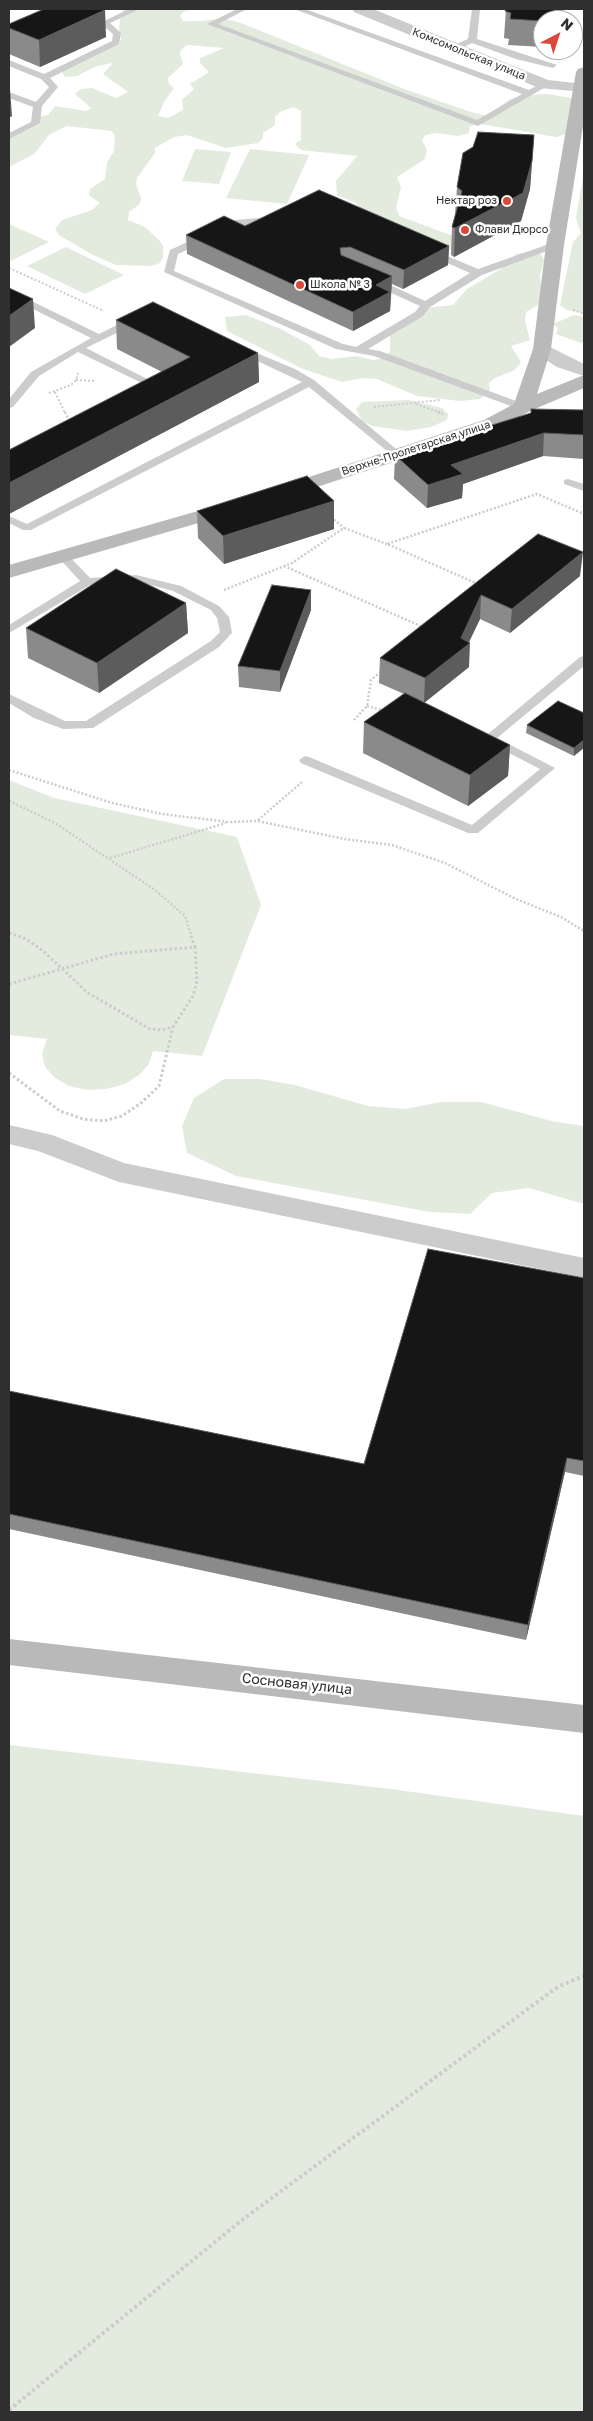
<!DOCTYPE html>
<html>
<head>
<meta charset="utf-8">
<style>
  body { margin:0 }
  #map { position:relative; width:593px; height:2421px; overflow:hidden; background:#fff; font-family:"Golos Text",sans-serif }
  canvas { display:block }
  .frame { position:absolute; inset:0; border:10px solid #2f2f2f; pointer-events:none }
  .north { position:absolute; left:533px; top:10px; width:50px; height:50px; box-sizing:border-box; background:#fff; border:1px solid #acacac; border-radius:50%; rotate:40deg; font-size:14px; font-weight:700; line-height:20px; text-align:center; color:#2f2f2f }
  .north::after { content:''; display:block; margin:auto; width:18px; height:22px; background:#dd463a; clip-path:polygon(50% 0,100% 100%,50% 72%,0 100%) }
</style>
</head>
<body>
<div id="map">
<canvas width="593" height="2421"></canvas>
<div class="frame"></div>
<div class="north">N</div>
</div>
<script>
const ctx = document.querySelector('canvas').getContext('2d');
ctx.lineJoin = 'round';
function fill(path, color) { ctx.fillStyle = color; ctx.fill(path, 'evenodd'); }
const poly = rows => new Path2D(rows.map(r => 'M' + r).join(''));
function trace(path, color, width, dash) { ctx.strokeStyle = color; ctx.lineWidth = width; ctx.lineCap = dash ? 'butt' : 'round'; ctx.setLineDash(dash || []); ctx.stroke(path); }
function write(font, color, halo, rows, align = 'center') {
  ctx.font = font + ' "Golos Text",sans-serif'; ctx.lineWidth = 5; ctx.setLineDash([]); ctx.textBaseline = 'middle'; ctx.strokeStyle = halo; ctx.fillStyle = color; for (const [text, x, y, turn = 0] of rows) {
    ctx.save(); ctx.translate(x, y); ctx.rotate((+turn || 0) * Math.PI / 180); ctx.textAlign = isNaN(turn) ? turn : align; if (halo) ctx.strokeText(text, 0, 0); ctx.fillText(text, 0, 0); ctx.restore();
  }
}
const green = poly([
  [127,9,192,9,183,12,180,16,183,21,203,21,223,18,241,23,407,90,471,112,487,116,510,99,526,95,549,94,570,98,576,102,566,134,556,137,481,124,470,126,469,133,458,136,435,133,426,135,422,140,427,150,425,159,397,177,401,187,396,207,399,216,464,240,456,250,443,249,365,217,356,203,337,195,336,181,357,156,301,150,295,144,301,140,301,111,293,107,280,112,275,117,275,125,263,133,263,138,258,143,226,148,187,135,174,137,155,148,155,153,137,178,136,184,141,198,140,204,129,212,128,220,145,227,160,241,163,246,163,257,160,263,151,266,116,265,93,255,59,235,55,229,62,220,92,210,100,203,89,195,90,189,105,179,107,163,114,151,115,136,112,131,67,126,50,134,34,154,9,167,9,136,21,130,38,117,48,115,55,106,86,111,91,108,75,94,81,89,92,88,116,98,128,92,103,74,113,63,97,66,77,76,65,77,62,72,68,63,119,44,121,39,119,29,120,20,123,10],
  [187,45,224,48,200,58,200,63,209,72,190,84,194,89,182,100,183,110,168,118,158,116,164,102,174,88,169,84,168,78,183,64,180,54,181,50],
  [195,149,231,152,219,184,182,181],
  [250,149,309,155,287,204,226,198],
  [584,172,584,313,567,310,560,305,573,242,581,233,576,218],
  [9,224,49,242,9,262],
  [66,247,124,275,85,294,27,266],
  [528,252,541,254,544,260,540,276,543,302,526,312,525,321,530,340,511,346,521,362,515,370,495,378,489,383,490,392,480,399,460,401,417,396,377,379,363,378,342,382,303,369,227,331,225,317,246,315,281,329,310,345,319,356,332,359,356,356,373,360,386,358,390,351,390,335,425,308,453,305,467,289,499,270,516,254],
  [574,315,584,317,584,342,581,343,556,334,558,328,553,324],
  [409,400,442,408,448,414,447,420,431,427,407,431,372,426,362,421,356,409,362,402],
  [9,780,54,798,237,837,261,905,202,1056,153,1051,149,1064,139,1075,125,1084,106,1089,87,1090,69,1086,55,1078,45,1067,42,1054,47,1039,9,1035],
  [224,1079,260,1079,295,1085,368,1106,405,1109,441,1102,482,1102,551,1121,584,1126,584,1204,529,1188,492,1193,470,1214,430,1212,236,1176,187,1153,182,1126,194,1098],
  [9,1745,391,1789,584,1816,584,2412,9,2412]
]);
const pathFar3 = poly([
  [9,268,104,311],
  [573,310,584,314],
  [76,380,95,381],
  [55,392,65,413],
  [49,393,71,385,76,380,78,372],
  [416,404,441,413],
  [374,407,440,400]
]);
const pathFar2 = poly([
  [65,412,70,423],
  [438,412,443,414],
  [331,517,344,528],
  [284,566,423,627],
  [478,584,387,544,537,494,584,514],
  [224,590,292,563,344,528,387,544],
  [367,706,385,711],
  [354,720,367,706,371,680,382,671],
  [9,770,112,803,162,814,229,822,257,821,345,839,392,845,445,863,516,899,561,917,584,931],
  [9,801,55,823,155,890,185,916,191,934],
  [258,820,302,782],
  [110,858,226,823],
  [9,933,13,934]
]);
const pathFar1 = poly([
  [9,933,24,938,42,950,88,993,150,1029,162,1030,173,1027,193,996,197,981,195,947],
  [9,984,114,954,195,947,190,933],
  [9,1073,60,1111,83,1119,104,1121,122,1116,141,1103,159,1086,173,1027]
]);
const path = poly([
  [9,2410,242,2220,559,1986,584,1976]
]);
const lane = poly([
  [129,9,140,9,110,23,121,33,119,44,50,78,58,87,42,106,40,123,9,139,9,133,31,122,33,107,9,98,9,92,36,102,49,87,41,79,9,66,9,60,44,74,112,41,113,34,100,23,129,9],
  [237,9,247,9,218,24,477,120,522,94,294,9,305,9,529,90,542,83,549,85,478,126,207,24,237,9],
  [472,9,480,9,477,39,557,65,553,68,516,59,472,43,458,50,452,50,452,46,468,39,472,9],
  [272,217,275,218,275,222,267,225,240,225,178,254,174,271,343,344,356,347,415,312,420,306,369,283,369,279,377,279,425,301,470,273,427,254,427,250,433,250,478,269,552,243,558,243,558,247,482,275,430,307,423,316,368,349,380,351,527,405,527,409,519,409,374,356,336,349,164,272,170,250,235,220,272,217],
  [9,290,99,334,129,319,137,319,137,323,86,348,157,384,147,392,139,392,138,390,144,384,78,352,39,376,13,407,9,408,9,399,31,372,91,338,9,297,9,290],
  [240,346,295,369,314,380,402,454,401,456,393,456,309,387,31,530,23,530,9,523,9,516,27,524,302,382,236,351,236,347,240,346],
  [568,479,584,484,584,491,564,484,564,480,568,479],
  [64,554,68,555,90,578,136,575,181,586,219,606,229,617,232,633,219,647,93,728,63,729,34,718,9,703,9,694,65,721,86,721,211,641,220,632,217,618,211,610,173,591,136,581,90,585,9,633,9,625,80,581,58,557,64,554],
  [584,656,584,666,497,738,555,768,478,833,468,833,301,763,299,760,305,756,309,757,472,825,540,769,482,739,580,657,584,656]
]);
const street = poly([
  [352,9,373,9,548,80,584,84,584,92,539,88,354,12,352,9],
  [542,343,584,364,584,376,557,367,535,353,533,349,535,345,542,343],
  [9,1125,52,1135,124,1163,584,1258,584,1278,119,1182,38,1151,9,1144,9,1125]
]);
const secondary = poly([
  [584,67,584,120,564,245,551,349,537,394,584,375,584,388,530,411,498,428,286,497,279,499,272,497,269,493,272,489,484,420,514,404,533,349,546,245,576,72,578,69,584,67],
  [233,501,240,503,243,507,240,511,9,578,9,565,233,501],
  [9,1639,584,1705,584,1733,9,1665,9,1639]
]);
const wall = poly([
  [506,9,563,9,561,20,543,20,543,47,508,45,509,39,504,38],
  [9,24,106,37,40,67,9,54],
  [532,163,530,189,521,221,454,257,451,255,452,227,455,215,457,187],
  [186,235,449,246,448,265,403,289,392,284,390,311,353,331,187,254],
  [116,320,258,353,259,382,9,514,9,450,162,372,117,349],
  [584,410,584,459,543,456,463,484,462,498,427,508,394,479,395,455],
  [334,501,334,529,224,564,198,538,197,511],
  [538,534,580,576,510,633,480,619,469,642,469,667,424,703,510,745,508,776,468,806,363,753,364,722,404,694,379,683,380,658],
  [311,590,311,610,280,692,239,687,238,666],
  [186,603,188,633,99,693,28,658,26,628],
  [584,713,574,756,526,733,527,725],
  [584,1278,584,1476,565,1472,526,1640,9,1529,9,1391,364,1464]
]);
const shadedWall = poly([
  [560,9,563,9,561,20,548,20],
  [105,10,106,37,40,67,39,40],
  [10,89,12,116,9,118,9,90],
  [534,135,530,189,521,221,454,257,455,228],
  [449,246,448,265,403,289,404,270],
  [392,276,390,311,353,331,353,312,376,285],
  [33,299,35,328,9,347,9,316],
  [258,353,259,382,9,514,9,483],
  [544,433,543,456,463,484,462,498,427,508,428,485,451,465],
  [334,501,334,529,224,564,223,536],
  [583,552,580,576,510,633,512,609],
  [311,590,311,610,280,692,280,671],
  [481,595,480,619,468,644,470,643,469,667,424,703,425,678,461,638],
  [186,603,188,633,99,693,97,663],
  [584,740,584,748,574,756,574,748],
  [510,745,508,776,468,806,470,775],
  [567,1458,565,1472,526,1640,528,1625]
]);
const building = poly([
  [44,9,100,9,105,10,39,40,9,28,9,24,44,9],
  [506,9,560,9,559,14,548,20,543,20,543,21,510,19,511,13,505,11,506,9],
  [478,132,534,135,532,161,523,193,455,228,452,227,462,191,457,187,463,153,473,147,478,132],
  [319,190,449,246,404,270,350,247,340,248,341,255,392,276,376,285,390,292,353,312,186,235,224,216,245,226,319,190],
  [9,288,33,299,9,316,9,288],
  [153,302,258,353,9,483,9,450,190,357,116,320,153,302],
  [531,409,584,410,584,435,544,433,451,465,463,474,428,485,395,455,531,413,531,409],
  [307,476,334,501,223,536,197,511,307,476],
  [538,534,583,552,512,609,481,595,461,638,470,643,425,678,380,658,538,534],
  [116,569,186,603,97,663,26,628,116,569],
  [272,585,311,590,280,671,238,666,272,585],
  [405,693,510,745,470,775,364,722,405,693],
  [558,701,584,713,584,740,574,748,527,725,558,701],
  [428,1249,584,1278,584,1461,567,1458,528,1625,9,1514,9,1391,364,1464,428,1249]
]);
const markers = [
  [507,201,5,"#dd463a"],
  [465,230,5,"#dd463a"],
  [300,285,5,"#dd463a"]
];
const farStreetnames = [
  ["Комсомольская улица",469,54,22],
  ["Верхне-Пролетарская улица",416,448,-18]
];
const farPoinames = [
  ["Нектар роз",497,201,"right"],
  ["Флави Дюрсо",475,230],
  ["Школа № 3",310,285]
];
const streetNames = [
  ["Сосновая улица",297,1684,6]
];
fill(green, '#e3ebde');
trace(pathFar3, '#ccc', 2, [2, 2]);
trace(pathFar2, '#ccc', 2.5, [2, 2]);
trace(pathFar1, '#ccc', 3, [2.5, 2.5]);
trace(path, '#ccc', 4, [3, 3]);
fill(lane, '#ccc');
fill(street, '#ccc');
fill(secondary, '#b9b9b9');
fill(wall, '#8a8a8a');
fill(shadedWall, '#5c5c5c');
fill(building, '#161616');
trace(building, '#5c5c5c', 1);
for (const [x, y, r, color] of markers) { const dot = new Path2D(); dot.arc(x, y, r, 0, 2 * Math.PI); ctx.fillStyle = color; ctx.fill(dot); trace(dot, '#fff', 2); }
write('11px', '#2f2f2f', '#fff', farStreetnames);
write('11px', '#2f2f2f', '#fff', farPoinames, 'left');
write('14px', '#2f2f2f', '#fff', streetNames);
</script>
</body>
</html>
